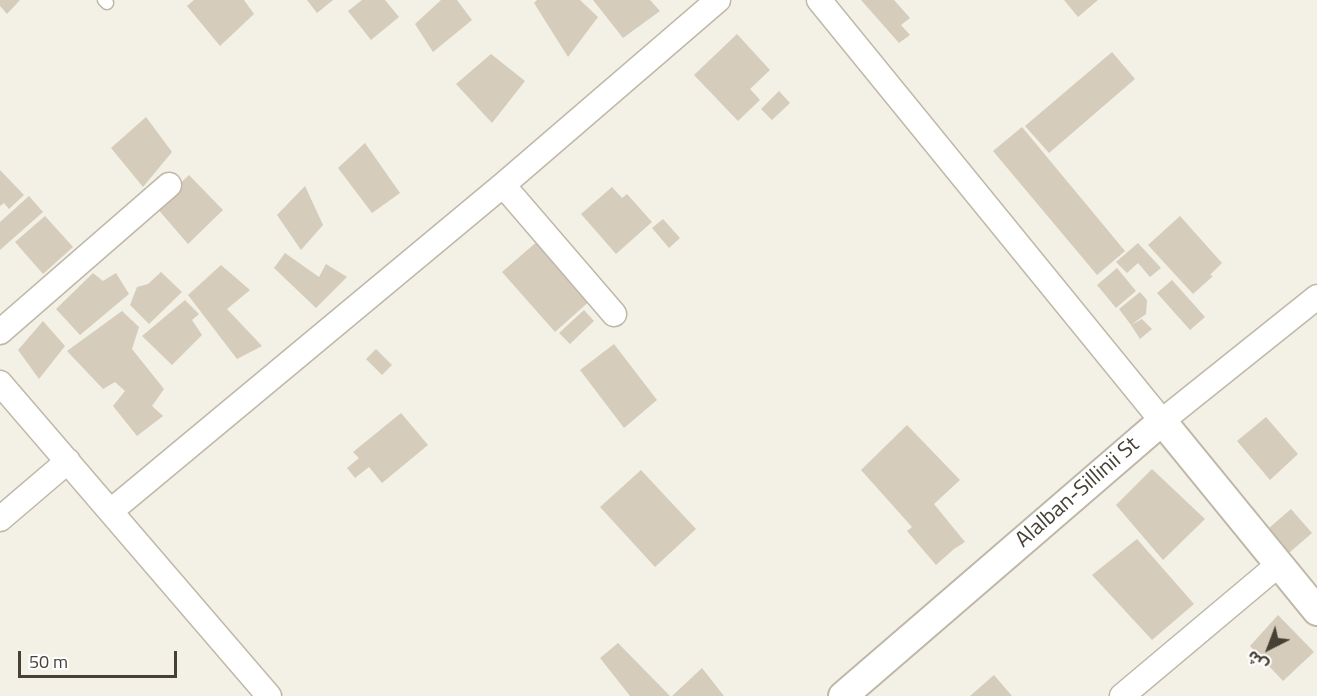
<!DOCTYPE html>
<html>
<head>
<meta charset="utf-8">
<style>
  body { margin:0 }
  #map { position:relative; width:1317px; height:696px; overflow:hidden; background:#f3f0e6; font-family:"Titillium Web","Noto Sans Arabic",sans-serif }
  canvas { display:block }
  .north { position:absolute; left:1239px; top:618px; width:60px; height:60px; -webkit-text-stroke:4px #fff; paint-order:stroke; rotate:222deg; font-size:16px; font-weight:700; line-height:24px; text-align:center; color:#464035 }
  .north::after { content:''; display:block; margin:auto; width:21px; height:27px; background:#464035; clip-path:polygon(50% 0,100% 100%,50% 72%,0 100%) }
  .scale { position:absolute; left:18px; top:651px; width:159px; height:27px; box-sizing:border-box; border:3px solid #464035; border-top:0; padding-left:8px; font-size:18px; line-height:21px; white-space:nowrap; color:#464035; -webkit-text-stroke:4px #fff; paint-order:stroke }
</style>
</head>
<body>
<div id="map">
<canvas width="1317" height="696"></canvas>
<div class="north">ش</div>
<div class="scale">50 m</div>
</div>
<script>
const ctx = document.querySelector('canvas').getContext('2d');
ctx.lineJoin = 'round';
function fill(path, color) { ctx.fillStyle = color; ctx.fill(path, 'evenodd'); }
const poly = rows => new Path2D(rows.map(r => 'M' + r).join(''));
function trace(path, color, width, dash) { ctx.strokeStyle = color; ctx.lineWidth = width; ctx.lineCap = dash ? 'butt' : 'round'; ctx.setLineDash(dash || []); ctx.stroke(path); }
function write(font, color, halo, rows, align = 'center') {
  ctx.font = font + ' "Titillium Web",sans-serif'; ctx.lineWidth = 5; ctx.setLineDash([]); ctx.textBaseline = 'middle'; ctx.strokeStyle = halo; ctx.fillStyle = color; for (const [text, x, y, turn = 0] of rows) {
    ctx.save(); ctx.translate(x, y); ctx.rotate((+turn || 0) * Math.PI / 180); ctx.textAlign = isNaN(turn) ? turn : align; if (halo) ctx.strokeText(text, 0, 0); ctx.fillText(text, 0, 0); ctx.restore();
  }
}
const building = poly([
  [0,0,20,0,7,14,0,6],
  [194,0,244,0,254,14,220,46,187,6],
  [307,0,333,0,317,13],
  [362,0,385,0,399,17,371,40,348,11],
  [441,0,457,0,472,20,433,52,415,24],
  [537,0,580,0,598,17,568,57,534,3],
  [593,0,650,0,660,11,623,38],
  [861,0,894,0,910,18,901,25,910,35,899,43],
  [1064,0,1098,0,1078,17],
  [737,34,770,70,750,89,760,100,738,121,694,75],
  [1112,52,1135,79,1049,153,1025,126],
  [491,54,525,81,492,123,456,84],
  [779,91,790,103,772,120,761,109],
  [146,117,172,152,143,187,111,148],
  [1022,127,1125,251,1097,275,993,151],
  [365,143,400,193,372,213,338,168],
  [0,170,24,195,9,209,4,203,0,206],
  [189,175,223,210,188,244,156,207],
  [305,186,323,225,301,250,277,215],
  [612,187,622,198,627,194,652,222,616,254,581,214],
  [29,196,43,212,0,250,0,222],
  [45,216,73,247,43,274,15,242],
  [1180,216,1222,263,1210,275,1213,276,1193,294,1148,245],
  [663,219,680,238,669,248,652,228],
  [540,239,593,298,555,332,502,272],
  [1138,243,1161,268,1150,277,1138,263,1127,273,1116,262],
  [285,253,319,277,326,264,347,277,316,308,274,268],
  [221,265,250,290,227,309,262,346,237,359,188,295],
  [1117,268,1136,291,1116,308,1097,285],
  [161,272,182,292,149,324,130,305,137,287,148,284],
  [93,273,103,281,116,273,129,294,80,335,56,309],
  [1172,280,1205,317,1190,330,1157,293],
  [1140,292,1147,300,1146,314,1131,325,1119,309],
  [185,300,199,314,192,320,202,335,172,365,142,336],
  [584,310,594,321,570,344,559,333],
  [122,311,139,327,132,349,164,389,152,406,163,416,137,436,113,406,125,391,115,382,103,389,67,351],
  [1142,319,1152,329,1140,339,1131,325],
  [43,321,65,346,39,379,18,350],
  [614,344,657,400,624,428,580,370],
  [376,349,392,365,382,375,366,359],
  [401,413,428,445,382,483,369,467,355,478,347,468,359,458,353,452],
  [1266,417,1298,454,1270,480,1237,441],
  [907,425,960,480,934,504,965,542,954,549,936,565,907,531,912,527,861,470],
  [1152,469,1205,519,1163,560,1116,505],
  [641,470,696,529,655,567,600,507],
  [1291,509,1312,533,1289,553,1269,528],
  [1137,539,1194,604,1152,640,1092,575],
  [1278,615,1314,652,1283,681,1250,646],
  [618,643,670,696,630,696,600,658],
  [702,668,724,696,672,696],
  [994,675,1012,696,970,696]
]);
const service = poly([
  [104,0,107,3]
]);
const minor = poly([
  [819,0,1162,421,1317,297],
  [503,185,614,314],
  [0,332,169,185],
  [0,383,269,696],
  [111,511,503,185,718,0],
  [0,519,68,461],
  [1122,696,1278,565]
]);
const tertiary = poly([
  [843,696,1162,421,1317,611]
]);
const streetNames = [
  ["Alalban-Sillinii St",1078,493,-41]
];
fill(building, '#d5ccbb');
trace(service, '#bfb8a8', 15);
trace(minor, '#bfb8a8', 27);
trace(tertiary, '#bfb8a8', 32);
trace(service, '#fff', 12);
trace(minor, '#fff', 24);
trace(tertiary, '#fff', 28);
write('22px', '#464035', '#fff', streetNames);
</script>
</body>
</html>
